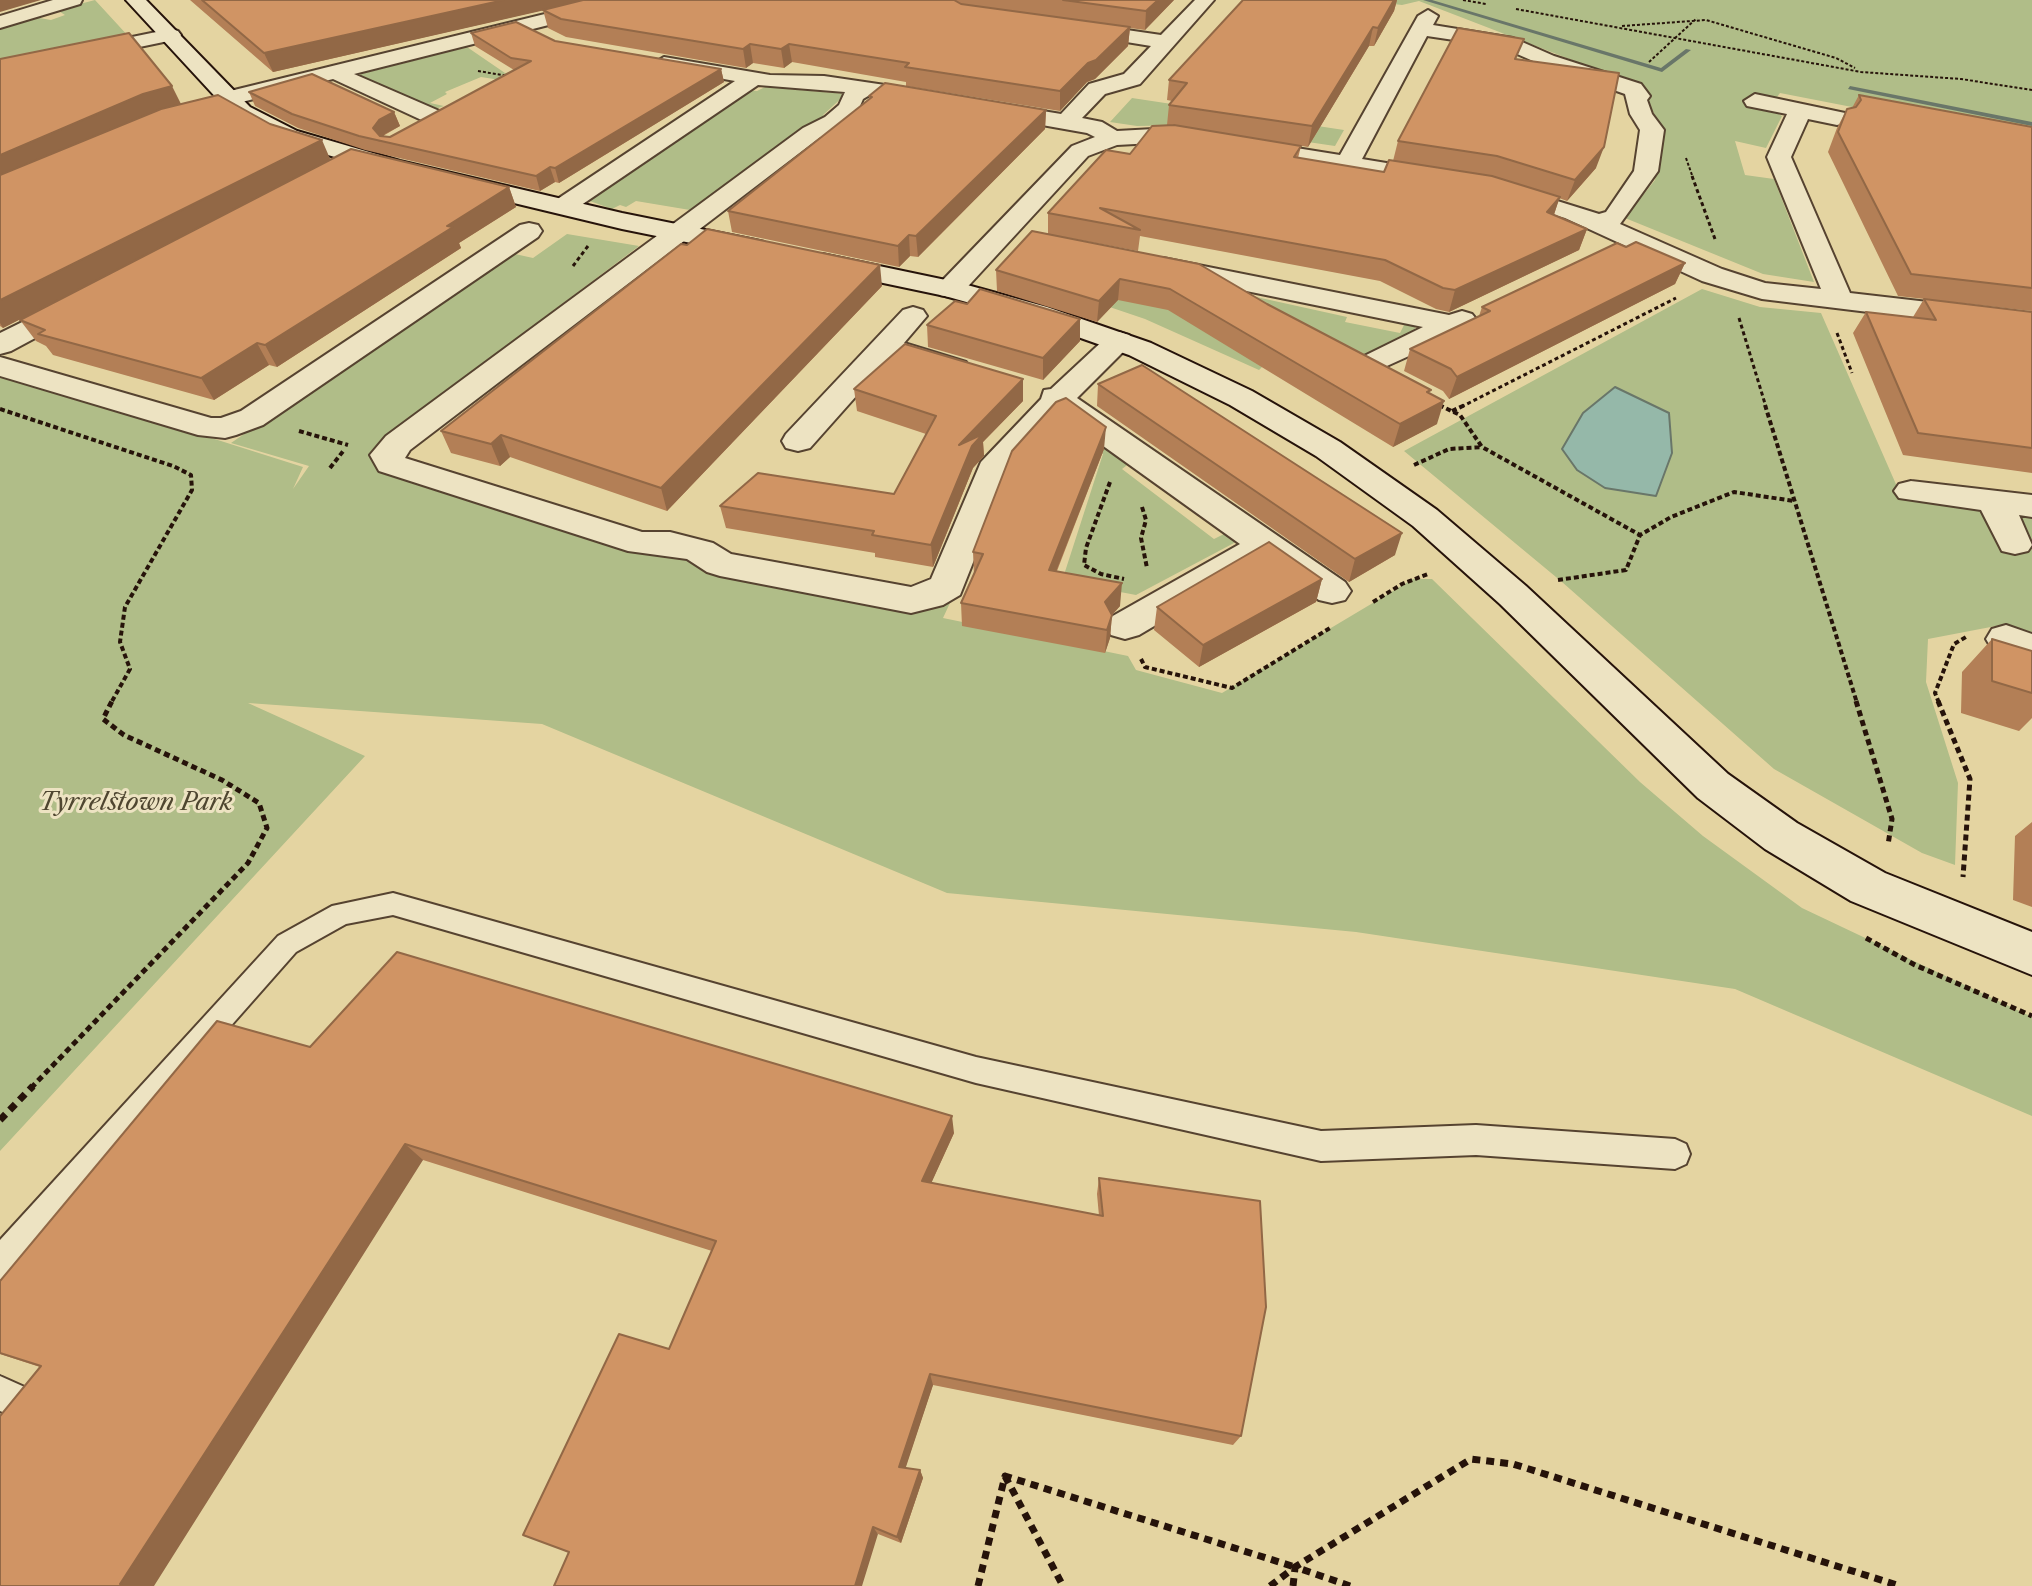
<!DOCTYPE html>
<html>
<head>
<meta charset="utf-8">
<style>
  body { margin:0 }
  canvas { display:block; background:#e4d4a1 }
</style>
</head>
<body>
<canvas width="2032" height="1586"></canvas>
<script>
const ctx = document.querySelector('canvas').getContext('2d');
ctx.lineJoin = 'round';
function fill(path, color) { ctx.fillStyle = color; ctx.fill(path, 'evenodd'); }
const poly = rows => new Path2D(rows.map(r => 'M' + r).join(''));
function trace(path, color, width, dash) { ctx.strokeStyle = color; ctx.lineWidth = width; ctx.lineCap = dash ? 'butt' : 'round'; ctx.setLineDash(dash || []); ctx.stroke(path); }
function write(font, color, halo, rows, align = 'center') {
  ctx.font = font + ' "Libre Caslon Text",serif'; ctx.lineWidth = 6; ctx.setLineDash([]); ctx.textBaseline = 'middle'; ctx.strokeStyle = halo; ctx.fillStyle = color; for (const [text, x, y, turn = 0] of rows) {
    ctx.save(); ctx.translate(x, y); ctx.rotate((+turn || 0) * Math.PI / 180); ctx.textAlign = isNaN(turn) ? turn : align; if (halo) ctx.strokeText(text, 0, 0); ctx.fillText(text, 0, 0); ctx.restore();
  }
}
const green = poly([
  [95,0,130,38,0,65,0,26,34,17,51,20,65,15,57,10],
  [1360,0,2032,0,2032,142,1780,93,1774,101,1774,111,1782,116,1766,148,1735,141,1745,175,1774,179,1814,282,1763,274,1625,218,1655,180,1663,133,1643,90,1629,82,1419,1,1402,5],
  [467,47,505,73,515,72,513,82,481,77,445,92,447,94,430,103,444,106,435,109,353,76],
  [765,87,846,94,823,115,830,119,811,124,705,203,690,210,636,201,626,207,620,205,612,209,587,200,747,90,757,91],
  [1132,98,1344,130,1335,146,1192,125,1137,126,1110,122],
  [567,234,639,246,379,442,371,453,374,465,655,555,672,546,779,581,956,590,943,618,1128,656,1136,670,1222,693,1413,579,1432,579,1640,782,1703,836,1802,908,2032,1017,2032,1116,1735,989,1356,932,947,893,542,724,248,703,365,756,0,1151,0,371,303,467,293,489,309,466,231,443,504,256,515,254,533,258],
  [1220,289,1347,317,1345,322,1400,333,1406,321,1415,327,1416,333,1363,355,1262,367,1259,370,1145,319,1083,298],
  [1702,289,1760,307,1821,313,1902,498,2032,516,2032,637,1996,626,1928,639,1926,682,1958,783,1955,865,1922,853,1774,769,1562,582,1404,451],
  [1066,422,1131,462,1122,469,1214,539,1232,530,1234,543,1136,595,1062,581,1103,454,1045,442]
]);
const water = poly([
  [1615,387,1669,413,1672,453,1656,496,1605,488,1577,470,1562,449,1583,413,1615,387]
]);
const stream = poly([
  [1423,0,1432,0,1661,68,1686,49,1691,50,1662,72,1423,0],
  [1850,86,2032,122,2032,126,1848,89,1850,86]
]);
const pathFar4 = poly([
  [1463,0,1486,4],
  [1516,9,1861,72,1961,79,2032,90],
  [1622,26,1706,20,1836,58,1855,68],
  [1649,62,1697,18],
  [478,71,508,76],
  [1686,158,1693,178]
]);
const pathFar3 = poly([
  [1692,176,1715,239],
  [573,266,588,246],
  [1739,318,1766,407],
  [1837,333,1852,373],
  [1439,405,1442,407],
  [1461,407,1676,298]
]);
const pathFar2 = poly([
  [1439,405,1460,415,1482,447,1640,535],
  [1765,405,1857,703],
  [0,409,173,466,191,475,192,490,125,607,120,642,130,669,111,703],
  [1452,411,1465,405],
  [299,431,348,445],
  [1414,465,1449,449,1482,447],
  [330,468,344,450],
  [1110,482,1086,548,1084,565,1101,574,1124,579],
  [1142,507,1146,520,1141,538,1147,568],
  [1558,580,1626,570,1640,535,1671,517,1734,492,1794,501],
  [1373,602,1402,584,1428,574],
  [1141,659,1145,667,1232,688,1330,628],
  [1939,703,1935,693,1954,644,1966,637]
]);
const pathFar1 = poly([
  [1856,701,1892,819,1888,845],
  [1938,701,1970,779,1963,877],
  [1866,938,1915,965,2032,1016],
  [31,1088,248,863,267,828,259,803,222,780,124,735,103,719,112,701]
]);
const path = poly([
  [0,1120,33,1086],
  [1005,1476,1063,1586],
  [978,1586,1005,1476,1295,1567],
  [1270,1586,1294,1568],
  [1293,1586,1295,1568],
  [1350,1586,1295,1567,1471,1459,1513,1464,1900,1586]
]);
const lane = poly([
  [393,893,976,1057,1321,1131,1476,1125,1675,1139,1686,1144,1690,1154,1686,1164,1675,1169,1476,1155,1321,1161,976,1083,393,915,346,924,296,952,11,1275,0,1280,0,1240,278,936,332,906,393,893],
  [0,1376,38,1393,43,1405,38,1417,26,1422,0,1411,0,1376]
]);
const street = poly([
  [53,0,82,0,80,4,0,28,0,16,53,0],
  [602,0,634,0,632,4,354,74,444,113,447,118,444,123,428,123,333,79,230,105,219,98,222,93,602,0],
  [1195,0,1214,0,1140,84,1105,94,1082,118,1102,122,1117,131,1172,128,1340,155,1418,16,1428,10,1438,16,1433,25,1513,38,1554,56,1641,84,1650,96,1647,100,1652,114,1664,130,1658,171,1620,224,1722,269,1765,283,1821,289,1767,157,1787,114,1747,106,1744,101,1755,94,1845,113,1848,118,1845,123,1837,125,1808,119,1791,157,1850,293,2032,314,2032,332,1762,299,1702,281,1565,218,1486,194,1172,142,1117,145,1088,156,960,295,950,297,940,295,936,289,940,283,1072,146,1095,137,1087,133,980,114,977,109,980,104,988,102,1061,114,1089,84,1124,74,1151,46,1065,32,1062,28,1065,24,1072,22,1161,35,1195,0],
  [1427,36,1501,47,1540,64,1625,94,1630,114,1640,130,1634,171,1606,212,1599,214,1490,180,1362,159,1427,36],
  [171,29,178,31,181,35,178,39,0,76,0,64,171,29],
  [664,57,770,75,824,76,885,85,896,92,885,99,868,96,863,99,857,113,841,127,819,138,410,450,405,458,642,532,670,532,713,543,731,554,911,587,931,579,981,462,1041,399,1044,390,1051,389,1109,335,1119,332,1129,335,1134,341,1077,398,1345,582,1351,591,1345,600,1332,603,1319,600,1264,561,1139,635,1125,639,1111,635,1106,626,1111,617,1240,544,1060,415,1009,472,960,595,943,605,911,613,720,576,707,572,687,559,628,551,379,471,370,455,386,436,803,128,825,117,839,105,845,92,758,85,571,212,553,212,549,207,553,202,735,81,657,67,654,63,664,57],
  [529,223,538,225,542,231,538,237,263,425,236,435,225,438,198,435,0,376,0,357,211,418,221,418,241,411,520,225,529,223],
  [1163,258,1449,315,1462,311,1472,314,1477,320,1464,331,1367,375,1356,372,1352,366,1356,360,1423,327,1153,272,1149,266,1153,260,1163,258],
  [81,293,91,296,95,302,91,308,11,351,0,354,0,333,81,293],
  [913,307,923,310,927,316,904,343,966,362,970,368,966,374,955,377,890,358,810,448,798,451,786,448,782,441,786,434,903,310,913,307],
  [1911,481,2032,495,2032,517,2019,515,2032,545,2028,551,2015,554,2002,551,1981,510,1899,498,1894,491,1899,484,1911,481],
  [2006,625,2032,634,2032,662,1992,649,1986,639,1992,629,2006,625]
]);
const secondary = poly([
  [126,0,146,0,250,107,297,131,400,161,622,213,755,240,764,242,768,248,764,254,755,256,622,229,385,172,281,141,234,117,126,0],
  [822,254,960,283,1047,307,1151,343,1252,391,1340,442,1437,510,1526,586,1728,774,1797,823,1885,873,2032,932,2032,975,1851,901,1765,849,1698,798,1500,604,1413,526,1316,456,1230,405,1129,355,1027,319,945,296,812,268,808,262,812,256,822,254]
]);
const wall = poly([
  [190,0,1174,0,1145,30,1130,28,1128,46,1095,79,1087,82,1060,111,906,86,906,82,792,62,784,68,753,63,746,68,566,37,548,28,543,10,273,72],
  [1243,0,1397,0,1394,11,1374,46,1369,46,1308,147,1297,145,1301,146,1298,158,1384,172,1393,161,1398,141,1518,59,1596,168,1567,201,1559,198,1554,215,1587,229,1579,250,1449,312,1436,309,1380,281,1140,236,1138,251,1048,234,1048,213,1130,154,1167,125,1169,105,1172,101,1167,100,1169,80],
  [471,33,555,41,721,69,724,82,559,183,555,182,540,191,365,150,298,128,255,106,249,92,394,112,400,126,383,136,390,137,514,70,475,46],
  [0,59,181,104,330,160,509,187,516,207,459,243,461,248,277,367,269,365,214,400,53,355,46,346,36,341,20,320,120,268,3,328,0,326],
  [1859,95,2032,127,2032,311,1898,296,1828,152,1837,128,1847,109,1852,108],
  [869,96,1046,110,1045,129,918,257,910,256,899,267,732,232,728,211,869,100],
  [1032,231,1267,304,1430,393,1437,424,1393,447,1168,310,1118,300,1097,322,997,291,996,270],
  [1626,247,1685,263,1675,284,1449,399,1443,391,1404,371,1410,349,1479,316,1482,307],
  [882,286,667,511,510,457,500,466,451,453,441,431],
  [1924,299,2032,312,2032,473,1903,455,1853,333,1866,312,1913,317],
  [967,304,1080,319,1080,341,1043,380,928,347,927,325],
  [1098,384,1395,555,1349,582,1097,406],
  [854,389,1023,401,983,442,984,456,973,468,933,567,875,557,875,553,726,528,720,506,894,494,926,434,857,411],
  [1104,449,1057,571,1120,606,1112,615,1110,638,1105,653,962,626,961,603,974,575,973,552],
  [1322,579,1316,602,1199,667,1154,630,1157,607],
  [1992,639,2032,651,2032,718,2019,731,1961,713,1962,672],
  [2032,822,2032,907,2013,900,2015,836],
  [310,1047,954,1133,931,1183,1099,1216,1097,1194,1099,1178,1241,1436,1233,1445,933,1385,905,1468,920,1470,923,1478,901,1543,878,1534,669,1349,712,1251,423,1160,40,1367,0,1354,0,1281]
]);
const shadedWall = poly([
  [0,0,41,0,0,12],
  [504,0,589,0,273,72,264,53],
  [1158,0,1174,0,1145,30,1146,11],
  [1394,0,1397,0,1394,11,1374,46,1378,28],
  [1130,27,1128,46,1095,79,1087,82,1060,111,1060,91,1088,63],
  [1373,27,1369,46,1308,147,1312,126],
  [750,44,753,63,746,68,743,49],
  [789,44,792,62,784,68,781,49],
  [721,69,724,82,559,183,555,168],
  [172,86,182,106,0,181,0,155,143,94],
  [1046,110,1045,129,918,257,916,236],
  [394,112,400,126,385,134,379,142,373,128,379,120],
  [322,140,331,161,3,328,0,323,0,300],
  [1604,147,1596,168,1567,201,1575,180],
  [550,167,555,182,540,191,536,176],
  [509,187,516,207,459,243,461,248,277,367,265,345,447,226],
  [1560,197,1553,217,1547,212],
  [1587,229,1579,250,1449,312,1455,290],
  [909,235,910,256,899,267,898,246],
  [1685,263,1675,284,1449,399,1457,377],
  [880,265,882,286,667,511,661,488],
  [1120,279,1118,300,1097,322,1099,301],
  [1080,319,1080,341,1043,380,1043,358],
  [257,343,269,365,214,400,201,378],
  [1023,379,1023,401,983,442,984,456,973,468,933,567,931,545,959,445],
  [1444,401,1437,424,1393,447,1400,424],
  [1106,427,1104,449,1048,592,1049,570],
  [501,435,510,457,500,466,491,444],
  [1402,533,1395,555,1349,582,1355,559],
  [1322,579,1316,602,1199,667,1203,645],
  [1122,583,1120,606,1103,625,1105,602],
  [1112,615,1110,638,1105,653,1107,630],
  [952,1116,954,1133,925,1197,922,1181],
  [405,1144,423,1160,154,1586,123,1586,120,1584],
  [930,1374,933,1385,903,1476,899,1467],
  [920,1470,923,1478,901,1543,897,1537],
  [873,1527,878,1534,862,1586,855,1586]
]);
const building = poly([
  [202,0,504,0,264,53,202,0],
  [583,0,954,0,961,4,1130,27,1096,60,1088,63,1060,91,905,67,909,63,789,44,781,49,750,44,743,49,561,19,543,10,583,0],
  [1063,0,1158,0,1146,11,1063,0],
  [1243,0,1394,0,1378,28,1373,27,1312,126,1169,105,1187,83,1169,80,1243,0],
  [516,22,555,41,721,69,555,168,550,167,536,176,359,136,292,114,249,92,312,74,394,112,379,120,373,128,380,136,390,137,531,61,511,58,471,33,516,22],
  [1458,28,1524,39,1515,59,1619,73,1604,147,1575,180,1497,156,1398,141,1458,28],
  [129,33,172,86,143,94,0,155,0,59,129,33],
  [885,83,1046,110,916,236,909,235,898,246,728,211,872,97,869,96,885,83],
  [218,95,270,124,322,140,0,300,0,175,161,109,218,95],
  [1859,95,2032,127,2032,288,1911,274,1838,132,1847,109,1856,107,1861,100,1859,95],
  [1174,125,1301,146,1294,157,1384,172,1389,160,1492,176,1560,197,1547,212,1587,229,1455,290,1443,288,1385,260,1100,208,1140,230,1048,213,1106,150,1130,154,1152,126,1174,125],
  [351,149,509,187,447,226,453,227,265,345,257,343,201,378,38,334,45,330,20,320,351,149],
  [707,229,880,265,661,488,501,435,491,444,441,431,681,244,687,245,707,229],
  [1032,231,1199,264,1267,304,1431,390,1427,392,1444,401,1400,424,1170,289,1120,279,1099,301,996,270,1032,231],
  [1636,242,1685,263,1457,377,1451,369,1410,349,1490,311,1482,307,1617,243,1626,247,1636,242],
  [980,289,1080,319,1043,358,927,325,955,301,967,304,980,289],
  [1924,299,2032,312,2032,448,1918,433,1866,312,1936,320,1924,299],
  [905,344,1023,379,959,445,983,434,972,446,931,545,872,535,874,531,720,506,758,473,894,494,936,416,854,389,905,344],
  [1142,365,1402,533,1355,559,1098,384,1142,365],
  [1066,398,1106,427,1049,570,1122,583,1105,602,1112,615,1107,630,961,603,983,554,973,552,1012,451,1056,402,1066,398],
  [1269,542,1322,579,1203,645,1157,607,1269,542],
  [1992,639,2032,651,2032,693,1992,681,1992,639],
  [397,952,952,1116,922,1181,1103,1216,1099,1178,1260,1201,1266,1307,1241,1436,930,1374,899,1467,920,1470,897,1537,873,1527,855,1586,554,1586,569,1552,523,1535,619,1334,669,1349,716,1241,405,1144,120,1584,123,1586,0,1586,0,1416,41,1366,0,1353,0,1281,217,1021,310,1047,397,952]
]);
const parkNames = [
  ["Tyrrelstown Park",136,803]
];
fill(green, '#b0bd88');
fill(water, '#95b8a9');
trace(water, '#697669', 2);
fill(stream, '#697669');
trace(lane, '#564330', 4);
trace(street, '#564330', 4);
trace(secondary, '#26130a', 4);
trace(pathFar4, '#26130a', 2, [3, 2]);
trace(pathFar3, '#26130a', 3, [4, 3]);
trace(pathFar2, '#26130a', 4, [5, 3]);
trace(pathFar1, '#26130a', 5, [6, 4]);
trace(path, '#26130a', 7, [8, 6]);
fill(lane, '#ede3c2');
fill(street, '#ede3c2');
fill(secondary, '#ede3c2');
fill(wall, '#b37f56');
fill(shadedWall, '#926846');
fill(building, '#d09464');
trace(building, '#926846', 2);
write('italic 24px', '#4f4630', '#ede3c2', parkNames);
</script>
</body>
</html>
